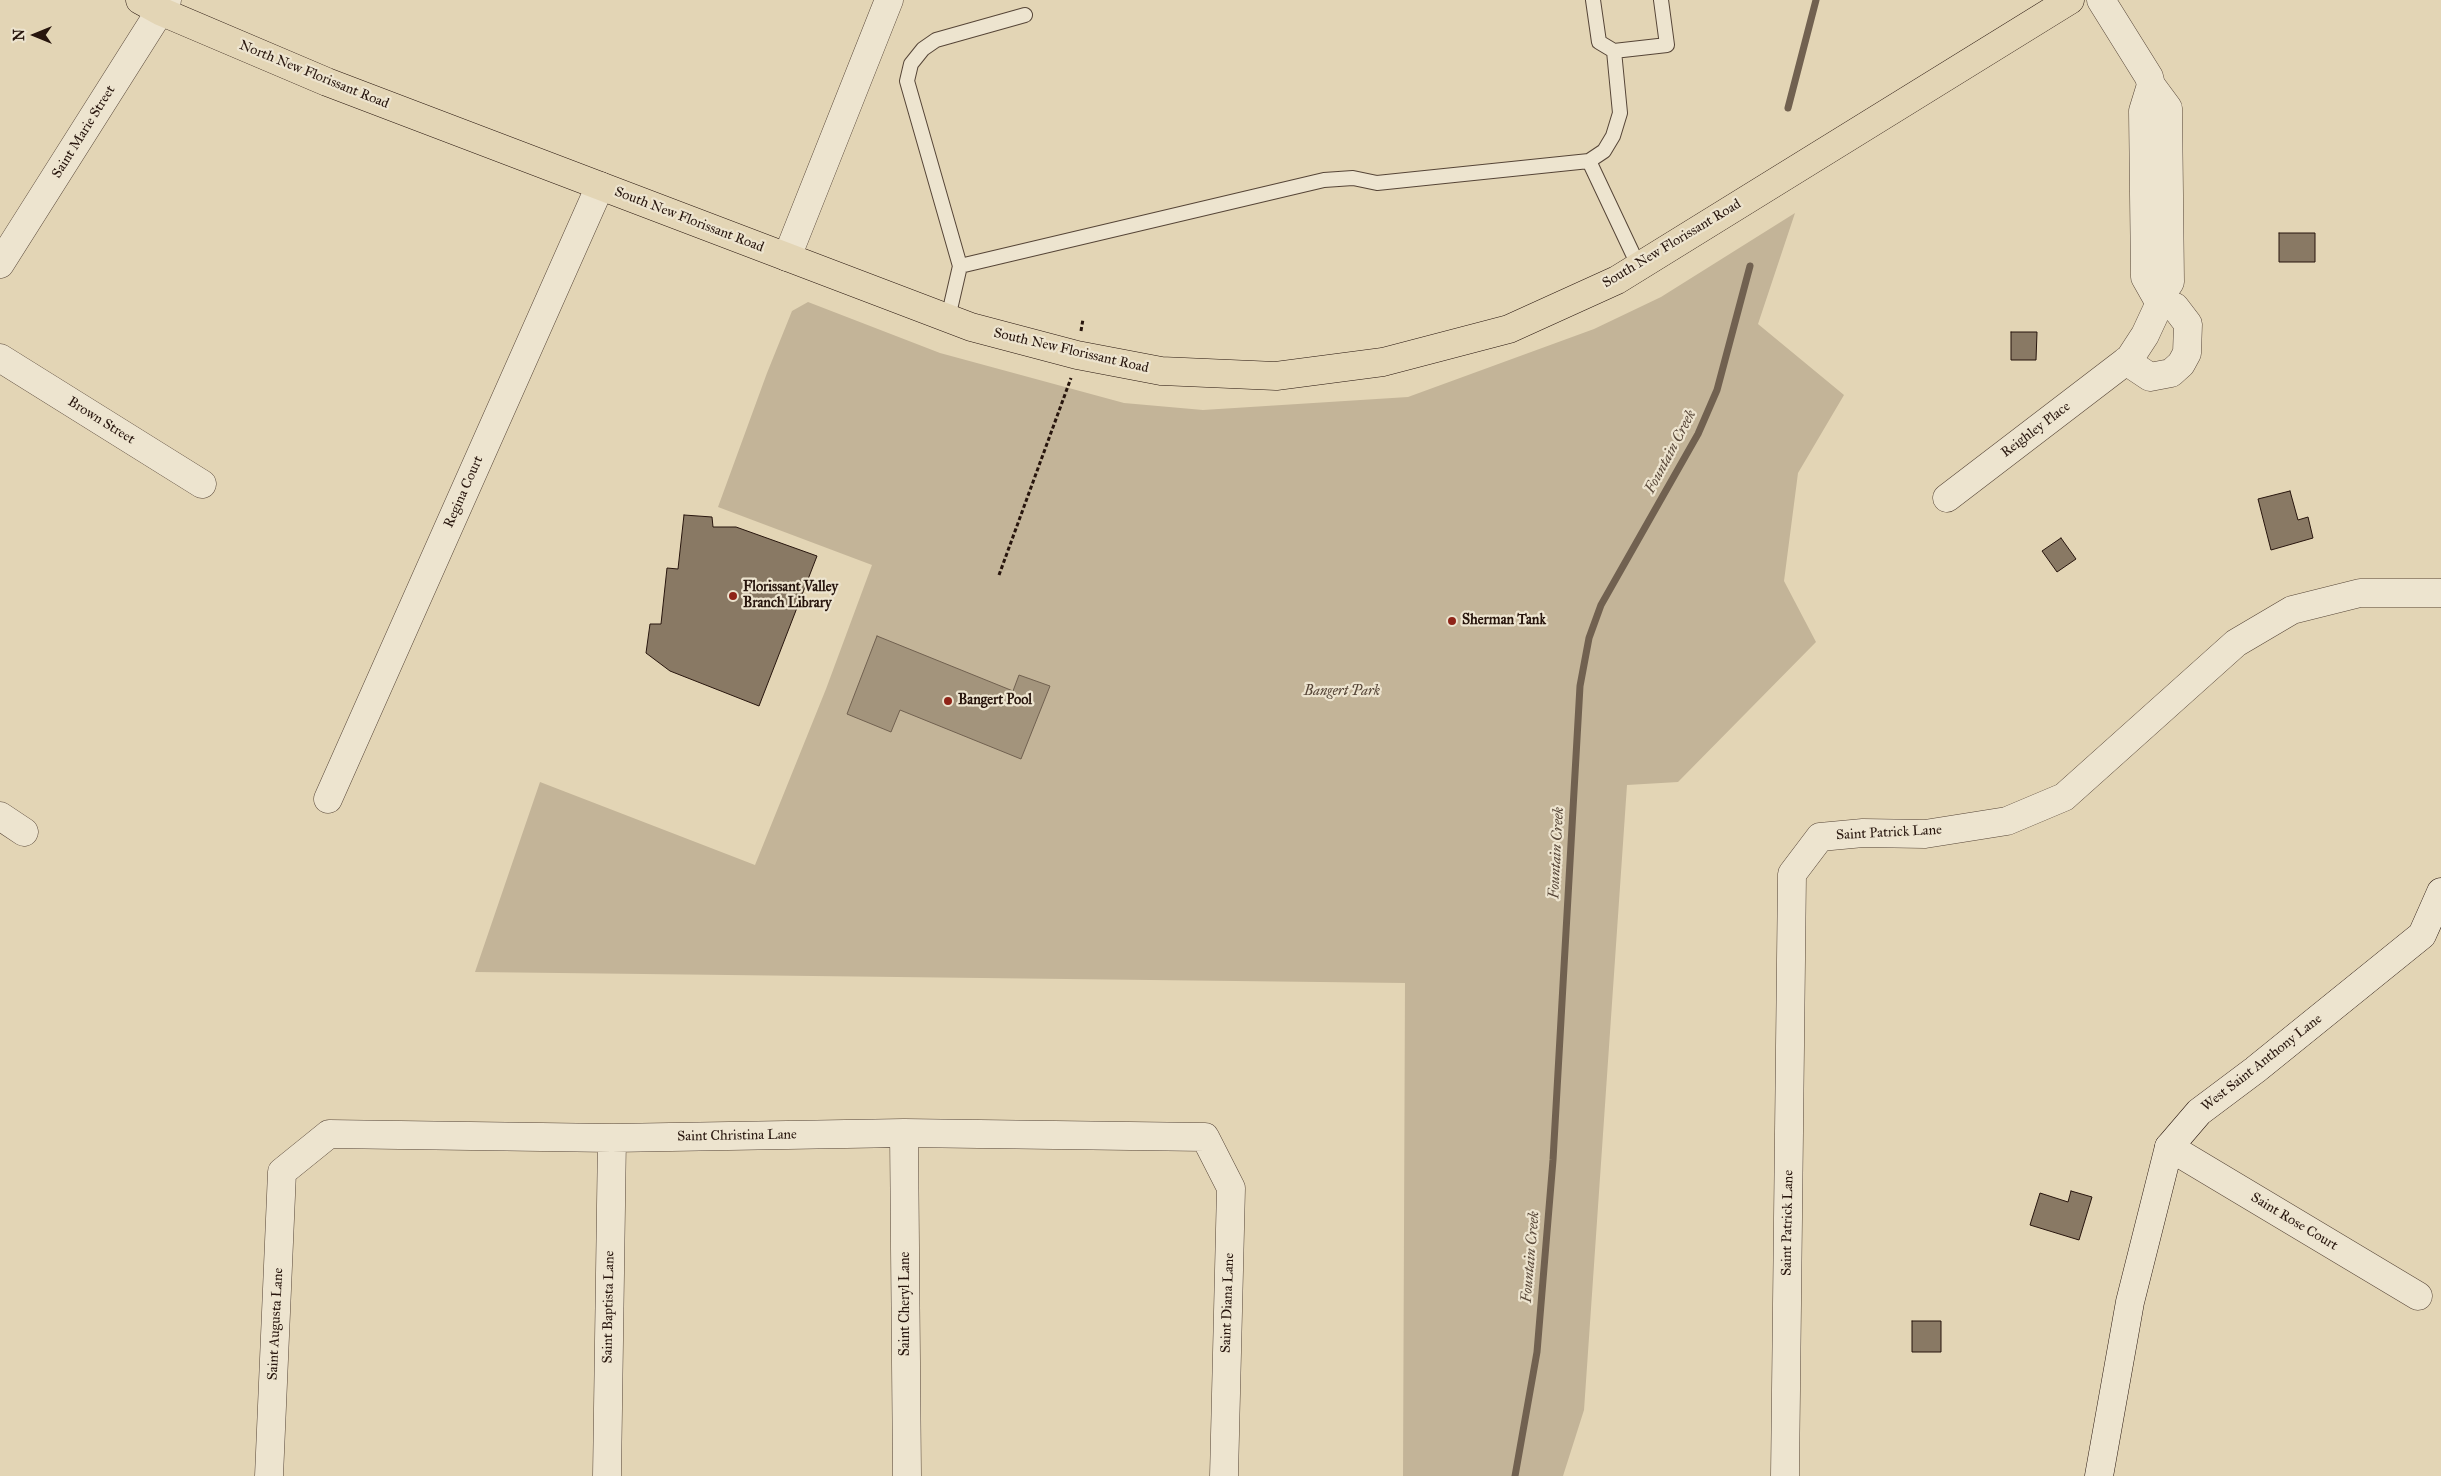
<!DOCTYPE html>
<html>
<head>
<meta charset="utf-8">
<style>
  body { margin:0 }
  #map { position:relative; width:2441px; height:1476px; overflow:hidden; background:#e3d5b5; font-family:"IM FELL Great Primer",serif }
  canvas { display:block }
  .north { position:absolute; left:10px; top:10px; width:50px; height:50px; -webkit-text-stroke:4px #ede4cf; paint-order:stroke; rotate:270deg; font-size:14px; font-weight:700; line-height:20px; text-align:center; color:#27150d }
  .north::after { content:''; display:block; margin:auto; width:18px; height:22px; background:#27150d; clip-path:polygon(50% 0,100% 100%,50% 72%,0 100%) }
</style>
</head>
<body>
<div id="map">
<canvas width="2441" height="1476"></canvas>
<div class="north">N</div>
</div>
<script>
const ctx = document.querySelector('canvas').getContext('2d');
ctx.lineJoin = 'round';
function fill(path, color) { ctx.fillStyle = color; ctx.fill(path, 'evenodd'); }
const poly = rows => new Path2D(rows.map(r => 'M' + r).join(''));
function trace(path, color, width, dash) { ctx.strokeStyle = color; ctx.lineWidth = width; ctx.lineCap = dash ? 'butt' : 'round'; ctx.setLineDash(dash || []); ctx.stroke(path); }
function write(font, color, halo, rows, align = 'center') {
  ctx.font = font + ' "IM FELL Great Primer",serif'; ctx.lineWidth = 4.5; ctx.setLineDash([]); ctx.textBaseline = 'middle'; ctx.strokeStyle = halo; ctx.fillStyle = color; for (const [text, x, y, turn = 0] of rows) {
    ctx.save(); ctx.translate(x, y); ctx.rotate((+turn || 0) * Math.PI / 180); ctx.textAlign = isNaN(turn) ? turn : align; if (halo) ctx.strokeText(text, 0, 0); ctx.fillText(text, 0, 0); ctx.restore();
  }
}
const green = poly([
  [1795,213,1758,324,1844,395,1798,473,1784,581,1816,642,1678,782,1627,785,1584,1410,1563,1476,1403,1476,1405,983,475,972,540,782,755,865,826,689,872,565,718,507,767,373,792,311,808,302,940,353,1124,403,1203,410,1408,397,1594,329,1661,297]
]);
const water = poly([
  [877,636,1013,691,1019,675,1050,686,1021,759,900,710,891,732,847,714,877,636]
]);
const stream = poly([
  [1788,108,1816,0],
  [1515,1476,1537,1352,1553,1160,1580,686,1589,638,1601,605,1698,434,1717,390,1750,266]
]);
const building = poly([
  [2279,233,2315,233,2315,262,2279,262,2279,233],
  [2011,332,2037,332,2036,360,2011,360,2011,332],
  [2290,491,2298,520,2308,517,2313,538,2271,550,2258,499,2290,491],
  [684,515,712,517,713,527,736,527,817,556,759,706,670,671,646,653,650,624,661,624,667,568,678,569,684,515],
  [2061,538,2076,559,2057,572,2042,551,2061,538],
  [2071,1191,2092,1197,2079,1240,2030,1225,2040,1193,2068,1202,2071,1191],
  [1912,1321,1941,1321,1941,1352,1912,1352,1912,1321]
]);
const path = poly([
  [1081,331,1083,319],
  [999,575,1071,378]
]);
const lane = poly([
  [1593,0,1599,42,1614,51,1667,45,1661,0],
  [1589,161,1604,151,1613,136,1620,113,1614,51],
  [960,266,1324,180,1353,178,1377,183,1589,161,1639,267],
  [948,318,960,266,907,81,911,64,923,49,936,40,1025,15]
]);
const street = poly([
  [2101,0,2149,77,2151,85,2168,108,2170,282,2158,300],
  [787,257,889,0],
  [0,264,167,0],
  [0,358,202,484],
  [2126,361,2150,377,2171,373,2181,364,2187,353,2188,324,2175,307,2158,300],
  [1947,498,2130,358,2145,335,2158,307,2158,300,2145,277,2143,111,2151,85],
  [328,799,600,186],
  [0,816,24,832],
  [904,1133,907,1476],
  [2169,1147,2418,1296],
  [269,1476,282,1172,329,1134,612,1138,904,1133,1205,1137,1231,1188,1224,1476],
  [607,1476,612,1138],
  [1785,1476,1792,874,1820,837,1863,833,1925,834,2007,821,2064,797,2236,643,2292,610,2360,593,2441,593]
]);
const secondary = poly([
  [2099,1476,2130,1302,2169,1147,2199,1112,2255,1070,2422,935,2441,892]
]);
const primary = poly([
  [140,0,160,11,327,82,971,327,1077,355,1161,371,1276,376,1383,362,1509,329,1617,280,2070,0]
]);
const markers = [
  [733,596,5,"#8f2418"],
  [1452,621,5,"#8f2418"],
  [948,701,5,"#8f2418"]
];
const streetNames = [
  ["North New Florissant Road",314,75,22],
  ["Saint Marie Street",84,132,-58],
  ["South New Florissant Road",689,220,21],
  ["South New Florissant Road",1672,244,-31],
  ["South New Florissant Road",1071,351,13],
  ["Brown Street",101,421,32],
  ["Reighley Place",2036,430,-37],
  ["Regina Court",464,492,-66],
  ["Saint Patrick Lane",1889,833,-3],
  ["West Saint Anthony Lane",2262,1063,-38],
  ["Saint Christina Lane",737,1136,-1],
  ["Saint Rose Court",2294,1222,31],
  ["Saint Patrick Lane",1788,1223,-89],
  ["Saint Diana Lane",1228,1303,-88],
  ["Saint Cheryl Lane",906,1304,-90],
  ["Saint Baptista Lane",609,1307,-89],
  ["Saint Augusta Lane",276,1324,-87]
];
const poiNames = [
  ["Florissant Valley",743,588],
  ["Branch Library",743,604],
  ["Sherman Tank",1462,621],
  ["Bangert Pool",958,701]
];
const parkNames = [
  ["Bangert Park",1342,692]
];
const waterNames = [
  ["Fountain Creek",1671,452,-62],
  ["Fountain Creek",1557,853,-87],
  ["Fountain Creek",1531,1257,-85]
];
fill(green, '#c3b498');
fill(water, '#a3947c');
trace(water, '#716150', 1);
trace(stream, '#716150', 7);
fill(building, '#897964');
trace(building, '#27150d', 1);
trace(lane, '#564537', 16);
trace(street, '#564537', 29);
trace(secondary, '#27150d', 29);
trace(primary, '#27150d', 29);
trace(path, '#27150d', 3, [4, 2.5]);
trace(lane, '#ede4cf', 14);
trace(street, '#ede4cf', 28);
trace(secondary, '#ede4cf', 28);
trace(primary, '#e3d5b5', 28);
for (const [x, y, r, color] of markers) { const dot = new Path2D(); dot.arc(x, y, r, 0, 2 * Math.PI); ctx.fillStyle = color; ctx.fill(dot); trace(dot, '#ede4cf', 2); }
write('14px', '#27150d', '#ede4cf', streetNames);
write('bold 14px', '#27150d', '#ede4cf', poiNames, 'left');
write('italic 14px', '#564537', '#ede4cf', parkNames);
write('italic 15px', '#594839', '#ede4cf', waterNames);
</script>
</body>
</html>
